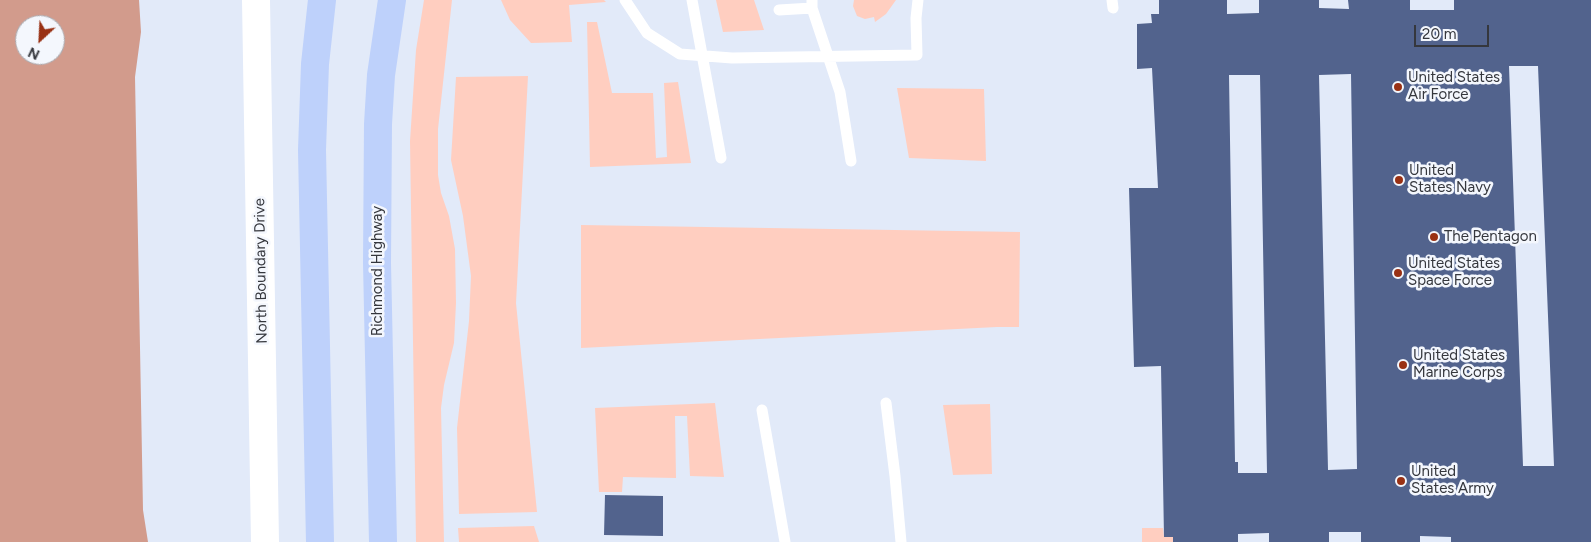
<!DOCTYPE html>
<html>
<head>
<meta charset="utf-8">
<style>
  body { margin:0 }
  #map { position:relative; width:1591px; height:542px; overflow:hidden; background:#e2eaf9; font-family:Figtree,sans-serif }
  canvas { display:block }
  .north { position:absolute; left:15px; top:15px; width:50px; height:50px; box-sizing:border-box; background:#f4f7fd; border:1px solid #a8aab0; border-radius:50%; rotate:205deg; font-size:14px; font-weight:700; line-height:20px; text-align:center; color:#35373d }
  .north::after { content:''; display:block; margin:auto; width:18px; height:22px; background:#993114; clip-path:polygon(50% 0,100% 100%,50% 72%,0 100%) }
  .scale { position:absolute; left:1414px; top:25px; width:75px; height:22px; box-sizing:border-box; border:2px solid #35373d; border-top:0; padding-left:6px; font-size:15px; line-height:18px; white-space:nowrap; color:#35373d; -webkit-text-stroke:4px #f4f7fd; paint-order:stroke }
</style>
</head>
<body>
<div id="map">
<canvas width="1591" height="542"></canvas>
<div class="north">N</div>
<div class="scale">20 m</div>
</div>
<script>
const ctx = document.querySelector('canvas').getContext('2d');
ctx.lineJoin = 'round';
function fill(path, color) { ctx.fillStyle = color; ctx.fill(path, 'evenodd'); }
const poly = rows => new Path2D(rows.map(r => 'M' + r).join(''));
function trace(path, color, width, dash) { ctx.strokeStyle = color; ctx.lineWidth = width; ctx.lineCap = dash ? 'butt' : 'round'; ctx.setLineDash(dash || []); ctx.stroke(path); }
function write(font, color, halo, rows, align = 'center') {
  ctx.font = font + ' Figtree,sans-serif'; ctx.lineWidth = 5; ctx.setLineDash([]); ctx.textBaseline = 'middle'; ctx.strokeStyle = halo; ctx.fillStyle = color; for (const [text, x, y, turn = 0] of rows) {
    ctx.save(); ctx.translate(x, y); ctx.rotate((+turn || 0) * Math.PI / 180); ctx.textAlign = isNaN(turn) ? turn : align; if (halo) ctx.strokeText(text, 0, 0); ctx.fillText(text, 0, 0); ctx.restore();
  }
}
const green = poly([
  [424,0,452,0,438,129,438,175,441,193,449,216,455,249,456,303,454,343,444,385,441,408,444,542,416,542,410,141,416,50],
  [501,0,604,0,606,2,569,5,572,42,531,43,510,20],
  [716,0,754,0,764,30,723,32],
  [854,0,896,0,886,14,875,22,874,17,865,19,857,16,853,6],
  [587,22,597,22,612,93,653,93,656,158,667,157,664,83,678,82,691,163,590,167],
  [528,76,516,303,537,512,459,514,457,428,469,321,471,276,463,216,451,160,456,77],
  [897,88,984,89,986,161,909,158],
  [581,225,1020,232,1019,327,997,327,581,348],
  [715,403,724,477,690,476,687,416,675,416,676,478,623,477,622,492,599,492,595,408],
  [990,404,992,474,953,475,943,405],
  [534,526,539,542,459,542,458,528],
  [1142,528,1163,528,1164,537,1173,537,1173,542,1142,542]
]);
const water = poly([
  [0,0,139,0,141,32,135,77,143,510,148,542,0,542],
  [25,25,55,25,55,55,25,55]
]);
const building = poly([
  [1159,0,1227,0,1227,14,1259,13,1259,0,1319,0,1319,8,1349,9,1348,0,1410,0,1410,10,1454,10,1454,0,1591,0,1591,542,1451,542,1451,537,1420,536,1420,542,1361,542,1361,532,1329,532,1329,542,1269,542,1269,533,1238,534,1238,542,1173,542,1173,537,1164,537,1161,366,1134,367,1129,188,1158,188,1152,68,1137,69,1137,24,1152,23,1151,14,1159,14],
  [1509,66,1538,66,1554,466,1523,466],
  [1351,74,1357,469,1328,470,1319,75],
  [1229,75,1260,75,1267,473,1238,473,1238,462,1235,462],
  [605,495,663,496,663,536,604,535]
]);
const lane = poly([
  [625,0,647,33,680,54,732,58,917,55,916,18,918,0],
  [692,0,721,158],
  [812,0,812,8,840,92,851,161],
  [1112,0,1113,8],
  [779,10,812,8],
  [886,403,895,476,901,542],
  [762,410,785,542]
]);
const secondary = poly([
  [256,0,265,542]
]);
const highway = poly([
  [320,542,312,150,315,64,322,0],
  [383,542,377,263,378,124,381,75,392,0]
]);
const markers = [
  [1398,87,5,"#993114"],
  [1399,180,5,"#993114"],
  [1434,237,5,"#993114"],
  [1398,273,5,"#993114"],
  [1403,365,5,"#993114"],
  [1401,481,5,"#993114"]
];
const poiNames = [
  ["United States",1408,78],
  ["Air Force",1408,95],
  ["United",1409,171],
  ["States Navy",1409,188],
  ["The Pentagon",1444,237],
  ["United States",1408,264],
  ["Space Force",1408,281],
  ["United States",1413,356],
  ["Marine Corps",1413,373],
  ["United",1411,472],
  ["States Army",1411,489]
];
const streetNames = [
  ["North Boundary Drive",261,271,-91],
  ["Richmond Highway",378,271,-90]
];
fill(green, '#ffcec0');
fill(water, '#d29b8c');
fill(building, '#52638d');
trace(lane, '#fff', 11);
trace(secondary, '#fff', 28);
trace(highway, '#bed1fb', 28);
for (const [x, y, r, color] of markers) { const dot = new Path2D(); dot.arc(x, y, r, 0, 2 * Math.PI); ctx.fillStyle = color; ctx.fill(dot); trace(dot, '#f4f7fd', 2); }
write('15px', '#35373d', '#f4f7fd', poiNames, 'left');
write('15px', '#35373d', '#f4f7fd', streetNames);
</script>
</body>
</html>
